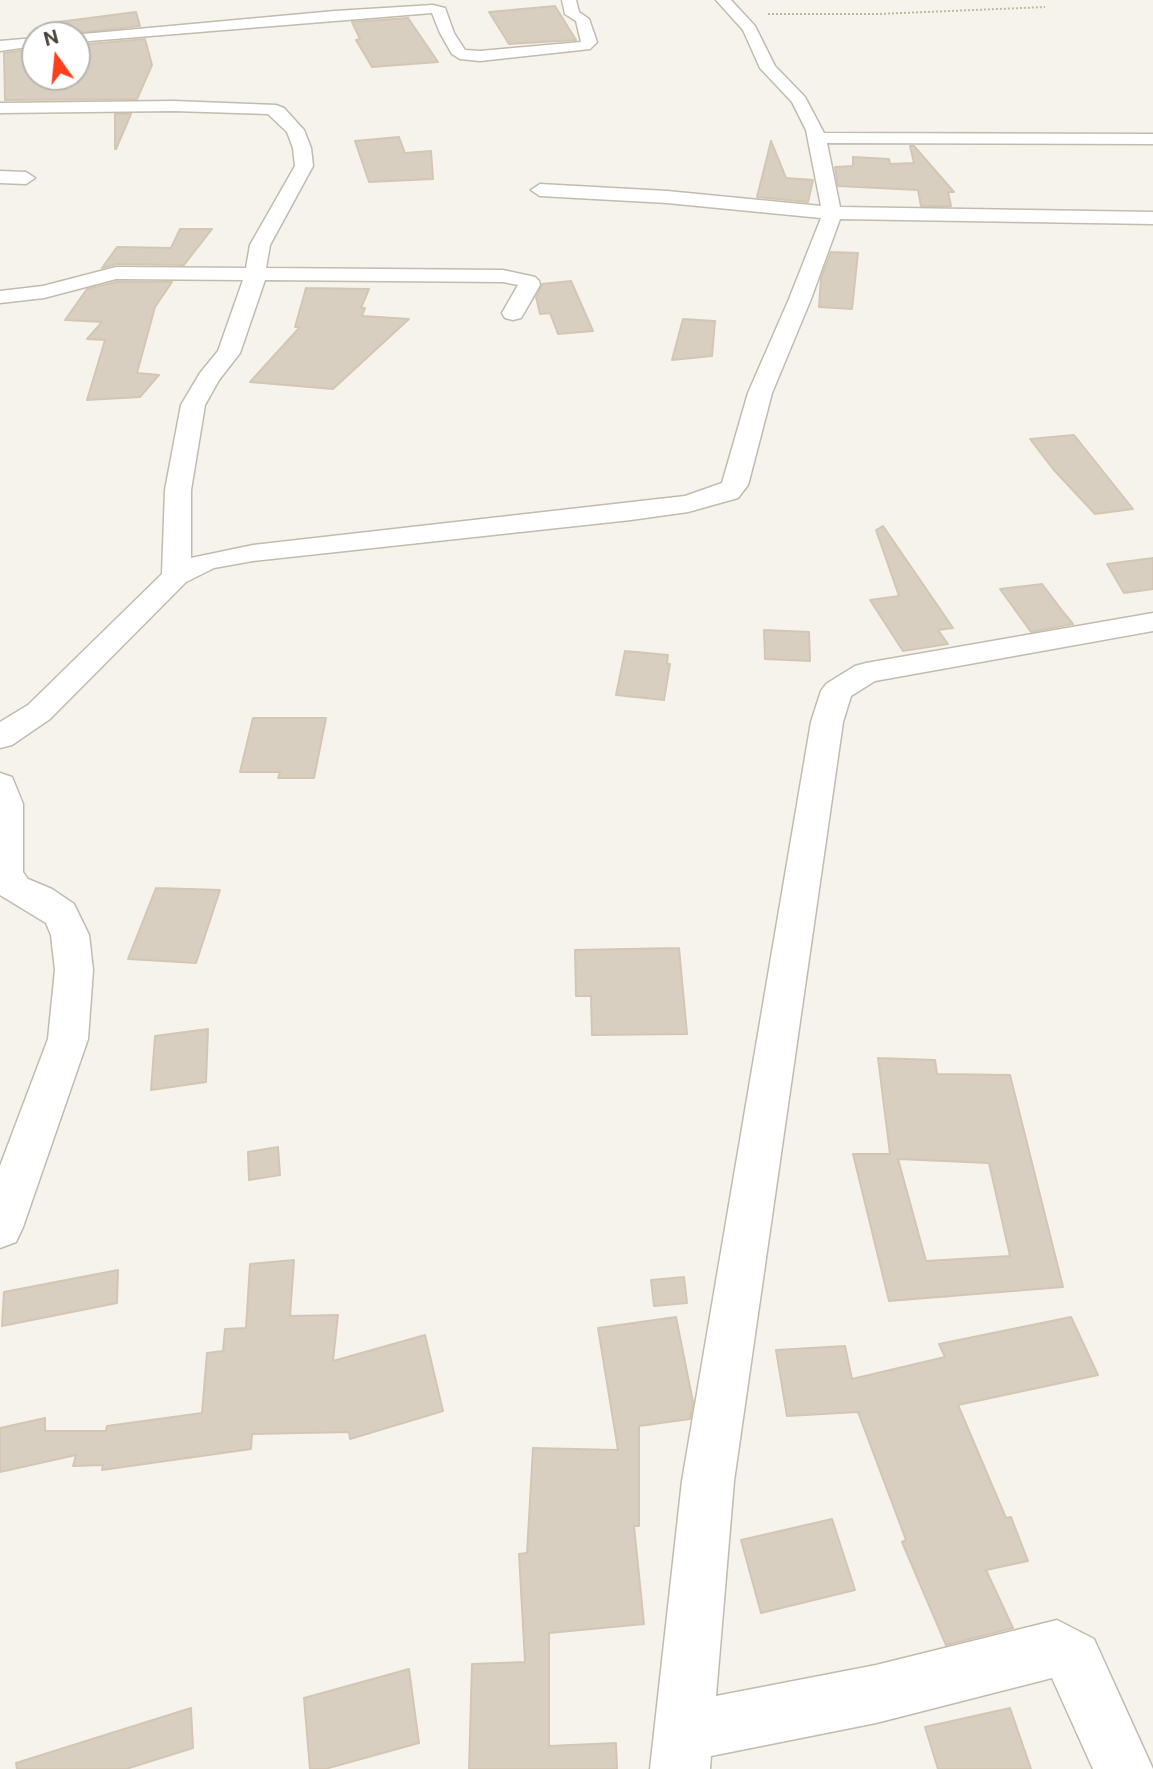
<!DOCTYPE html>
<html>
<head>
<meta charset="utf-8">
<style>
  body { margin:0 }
  #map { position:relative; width:1153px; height:1769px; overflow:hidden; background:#f6f3ec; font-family:"Public Sans",sans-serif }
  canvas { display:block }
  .north { position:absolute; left:21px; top:21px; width:70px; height:70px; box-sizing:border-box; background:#fff; border:2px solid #b7b4b0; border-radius:50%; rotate:345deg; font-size:19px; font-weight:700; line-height:28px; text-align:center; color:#4b4439 }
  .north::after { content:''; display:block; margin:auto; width:24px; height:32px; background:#fc3f1d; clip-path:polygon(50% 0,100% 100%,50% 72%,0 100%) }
</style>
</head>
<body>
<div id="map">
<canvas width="1153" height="1769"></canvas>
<div class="north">N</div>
</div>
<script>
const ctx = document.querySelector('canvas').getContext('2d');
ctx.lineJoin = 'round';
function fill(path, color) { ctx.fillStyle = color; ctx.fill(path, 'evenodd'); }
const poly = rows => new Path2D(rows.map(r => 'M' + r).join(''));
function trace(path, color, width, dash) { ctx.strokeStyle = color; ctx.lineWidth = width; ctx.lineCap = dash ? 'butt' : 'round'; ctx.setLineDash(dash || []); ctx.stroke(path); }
const building = poly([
  [555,6,576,40,509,44,489,12,555,6],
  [136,12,140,26,60,35,50,23,136,12],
  [408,18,438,62,372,67,356,40,360,39,352,22,408,18],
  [145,39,152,65,137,99,5,100,4,53,35,49,35,77,77,77,77,45,145,39],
  [115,114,131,114,116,149,115,149,115,114],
  [399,137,405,153,431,151,433,179,369,182,355,141,399,137],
  [771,141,786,178,813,180,808,202,757,197,771,141],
  [910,146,914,146,954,192,948,192,951,206,921,206,918,190,838,186,835,167,853,166,853,157,889,159,890,164,914,163,910,146],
  [180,229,212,229,184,265,116,264,102,268,117,247,171,248,180,229],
  [831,252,858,253,852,309,819,307,821,278,831,252],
  [571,281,593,331,558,334,550,313,540,314,536,297,542,284,571,281],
  [116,282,172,282,155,307,137,373,159,375,140,397,87,400,105,340,87,339,102,322,65,320,87,289,116,282],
  [306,288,369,289,361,308,365,308,362,316,409,319,333,389,250,382,300,327,295,327,306,288],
  [683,319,715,321,712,356,672,360,683,319],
  [1074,435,1133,509,1095,514,1053,469,1030,439,1074,435],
  [883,526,953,628,938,630,948,644,903,651,870,600,899,596,876,530,883,526],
  [1153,558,1153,589,1124,593,1107,564,1153,558],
  [1042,584,1064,613,1073,624,1031,632,1000,589,1042,584],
  [764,630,809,632,810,661,765,659,764,630],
  [625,651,668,655,667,664,670,664,664,700,616,695,625,651],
  [253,718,326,718,314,778,278,778,280,772,240,772,253,718],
  [156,888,220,890,196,963,128,959,156,888],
  [679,948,687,1034,592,1035,591,996,576,996,575,950,679,948],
  [208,1029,206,1082,151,1090,155,1036,208,1029],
  [878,1058,935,1060,937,1074,1010,1075,1063,1287,889,1301,853,1154,890,1154,878,1058],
  [898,1159,989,1163,1010,1256,926,1261,898,1159],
  [278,1147,280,1175,249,1180,248,1152,278,1147],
  [294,1260,290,1316,338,1315,333,1361,425,1335,443,1411,350,1439,349,1432,252,1434,251,1449,102,1470,103,1465,73,1466,76,1455,0,1472,0,1428,45,1418,45,1431,106,1431,107,1426,202,1413,207,1353,223,1351,225,1329,246,1328,250,1264,294,1260],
  [118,1270,117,1303,2,1326,4,1292,118,1270],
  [684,1277,687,1303,654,1306,651,1280,684,1277],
  [676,1317,693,1402,690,1419,639,1426,639,1526,634,1526,644,1624,549,1633,549,1746,616,1743,617,1769,469,1769,472,1664,525,1662,519,1554,527,1553,533,1448,618,1450,598,1328,676,1317],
  [1071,1317,1098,1375,958,1405,1006,1518,1011,1517,1028,1561,986,1570,1013,1628,946,1645,902,1542,906,1540,858,1412,787,1416,776,1350,845,1346,852,1379,945,1357,939,1344,1071,1317],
  [832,1519,855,1590,761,1613,741,1540,832,1519],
  [409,1669,419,1743,325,1769,310,1769,304,1698,409,1669],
  [191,1708,193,1748,126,1769,17,1769,16,1763,191,1708],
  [1010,1708,1031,1769,938,1769,925,1727,1010,1708]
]);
const path = poly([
  [768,14,878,14,1045,7]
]);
const minor = poly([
  [562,0,576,0,579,12,589,19,597,42,590,49,480,61,460,59,452,54,440,33,432,13,77,42,77,35,72,35,335,11,433,5,445,8,454,33,465,50,480,51,581,42,576,21,565,14,562,0],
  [716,0,731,0,755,26,775,66,805,97,824,133,1153,134,1153,144,827,143,840,207,1153,212,1153,224,840,219,811,299,772,393,748,485,738,498,688,512,631,520,253,561,214,568,186,582,50,719,12,745,0,748,0,722,28,705,162,574,165,490,181,405,200,373,218,351,243,280,116,279,44,298,0,303,0,291,43,286,116,267,246,268,250,245,295,166,293,148,287,132,268,114,174,111,0,113,0,103,174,101,276,105,284,108,304,130,311,148,313,166,270,245,266,268,503,270,535,277,539,281,540,285,524,313,521,318,513,320,505,318,502,313,518,285,503,282,265,280,240,353,219,380,205,405,191,490,191,558,253,545,685,496,722,483,748,393,789,299,821,218,667,203,540,196,531,190,540,184,667,191,821,206,806,130,792,102,760,68,743,30,716,0],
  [35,38,35,46,0,51,0,41,35,38],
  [0,171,26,172,35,178,26,184,0,183,0,171],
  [1153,613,1153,631,875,681,851,696,843,722,734,1481,716,1696,876,1665,1057,1620,1094,1639,1153,1769,1093,1769,1052,1678,876,1723,711,1756,710,1769,650,1769,682,1481,811,722,821,691,826,684,855,666,866,663,1153,613],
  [0,773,12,777,23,804,23,872,28,879,52,889,74,904,89,935,93,970,88,1039,23,1227,16,1242,0,1248,0,1166,48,1039,55,970,51,935,46,923,0,895,0,773]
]);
fill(building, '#d8cfc1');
trace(building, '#d3c7b4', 2);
trace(minor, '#c2bbae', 3);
trace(path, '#c4b79f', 2, [2, 2]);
fill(minor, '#fff');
</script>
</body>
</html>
